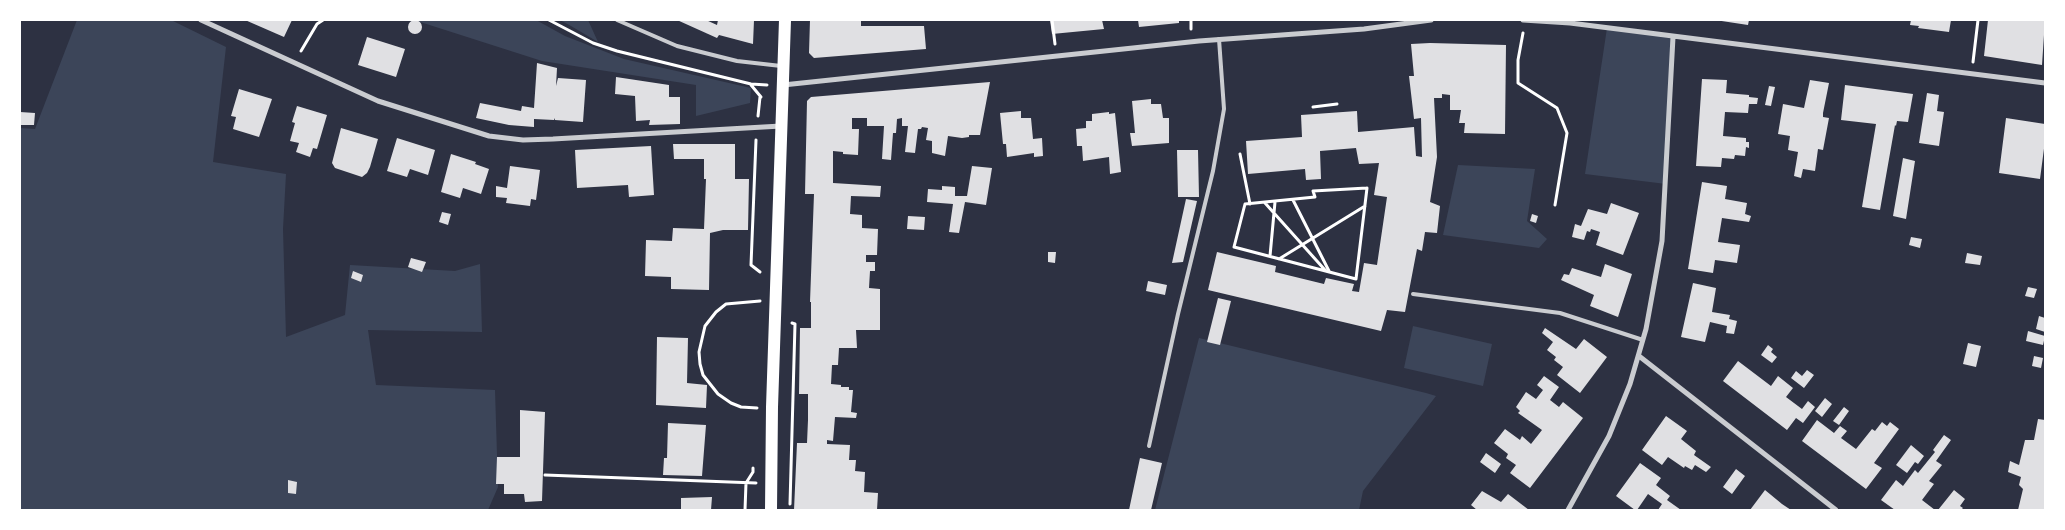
<!DOCTYPE html>
<html>
<head>
<meta charset="utf-8">
<style>
  body { margin:0 }
  #map { position:relative; width:2065px; height:530px; overflow:hidden; background:#2d3142; font-family:"Noto Serif",serif }
  canvas { display:block }
  .frame { position:absolute; inset:0; border:21px solid #fff; pointer-events:none }
</style>
</head>
<body>
<div id="map">
<canvas width="2065" height="530"></canvas>
<div class="frame"></div>
</div>
<script>
const ctx = document.querySelector('canvas').getContext('2d');
ctx.lineJoin = 'round';
function fill(path, color) { ctx.fillStyle = color; ctx.fill(path, 'evenodd'); }
const poly = rows => new Path2D(rows.map(r => 'M' + r).join(''));
function trace(path, color, width, dash) { ctx.strokeStyle = color; ctx.lineWidth = width; ctx.lineCap = dash ? 'butt' : 'round'; ctx.setLineDash(dash || []); ctx.stroke(path); }
const green = poly([
  [77,20,171,20,226,47,213,162,286,174,283,229,286,337,345,315,350,265,455,271,480,264,482,332,368,330,376,385,495,390,498,487,488,510,20,510,20,128,35,129],
  [414,20,536,20,565,36,624,59,751,88,750,103,696,116,696,85,542,61],
  [560,20,588,20,598,42,571,26],
  [1607,28,1673,37,1666,184,1585,174],
  [1458,165,1535,169,1527,221,1547,239,1539,248,1443,235],
  [1413,326,1492,344,1483,386,1404,368],
  [1199,338,1426,393,1436,396,1363,491,1359,510,1155,510]
]);
const building = poly([
  [245,20,292,20,284,37],
  [677,20,706,20,717,25,718,20,754,20,753,44,719,35,717,38],
  [810,20,861,20,861,26,924,26,926,49,814,58,809,53],
  [1050,20,1102,20,1104,29,1052,34],
  [1138,20,1179,20,1179,23,1139,27],
  [1715,20,1749,20,1748,25],
  [1911,20,1951,20,1949,32,1918,28,1919,26,1910,25],
  [1988,20,2045,20,2042,65,1984,56],
  '408 27a7 7 0 1 1 14 0a7 7 0 1 1-14 0Z',
  [367,37,405,49,396,77,358,65],
  [1430,43,1506,45,1505,134,1464,133,1465,123,1459,123,1461,110,1450,110,1450,95,1442,94,1442,98,1434,98,1437,157,1430,202,1440,206,1437,233,1425,232,1422,251,1417,249,1405,312,1387,310,1381,331,1208,290,1217,252,1276,266,1275,272,1324,284,1326,278,1354,284,1352,291,1359,292,1364,263,1377,265,1387,197,1374,195,1379,163,1359,164,1356,148,1320,151,1321,179,1306,180,1305,169,1248,174,1246,141,1302,137,1301,115,1357,111,1358,132,1414,127,1416,156,1422,157,1421,118,1414,119,1409,76,1414,76,1411,44],
  [537,63,557,68,556,86,558,78,586,80,583,122,555,120,554,118,554,120,534,119,534,127,509,125,476,118,480,103,521,111,522,106,534,108],
  [616,77,669,85,669,97,680,97,680,124,649,125,650,120,636,121,635,96,615,94],
  [1702,79,1727,80,1726,93,1749,95,1749,97,1758,98,1757,104,1749,104,1748,113,1725,112,1723,136,1746,138,1746,142,1749,142,1749,148,1746,147,1745,156,1735,155,1734,159,1722,158,1721,167,1696,166],
  [1810,80,1829,83,1823,113,1823,117,1829,118,1823,150,1818,149,1815,171,1803,169,1801,178,1794,176,1798,152,1788,150,1790,136,1778,134,1783,104,1804,108],
  [990,82,980,135,969,135,969,137,962,138,948,136,945,156,932,153,932,141,926,140,928,128,922,127,921,129,918,129,915,153,905,152,908,126,902,126,902,118,897,119,896,133,893,133,891,160,882,159,884,126,867,126,867,118,852,118,852,129,859,129,858,155,843,154,843,152,833,151,833,183,881,186,880,197,851,196,850,214,862,215,862,228,878,229,877,255,866,255,866,262,875,262,875,271,870,271,869,288,880,289,880,330,856,330,857,348,839,348,838,365,832,365,831,384,841,385,841,387,849,387,849,390,853,390,851,412,857,413,856,418,835,417,833,441,827,440,827,444,850,445,849,460,856,460,855,471,865,472,864,492,878,493,877,510,794,510,797,443,807,443,808,420,808,394,799,394,800,328,811,328,811,302,810,302,814,194,805,194,807,101,811,97],
  [1845,85,1913,94,1908,122,1897,121,1896,126,1895,125,1880,210,1862,207,1876,124,1841,120],
  [1769,86,1775,87,1771,106,1765,105],
  [239,89,272,99,259,137,233,129,236,117,231,116],
  [1927,93,1939,95,1937,111,1944,112,1939,146,1919,143],
  [1151,99,1151,104,1161,104,1163,118,1169,118,1169,143,1132,146,1130,133,1135,133,1132,101],
  [297,106,327,115,317,149,313,148,310,157,296,152,299,143,290,141,295,123,292,122],
  [1021,111,1021,118,1031,118,1033,139,1042,138,1043,156,1034,157,1034,153,1007,157,1006,144,1003,144,1000,113],
  [20,112,35,113,34,125,20,125],
  [1109,112,1109,114,1115,113,1121,172,1110,174,1109,157,1083,161,1082,146,1077,146,1076,129,1086,128,1086,121,1092,121,1092,114],
  [2006,118,2045,124,2045,141,2040,179,1999,173],
  [341,128,378,139,370,167,367,173,362,177,335,168,332,163],
  [397,138,435,150,428,175,410,169,407,177,387,171],
  [673,144,735,144,735,179,749,179,748,230,723,230,710,233,709,290,671,289,671,277,645,276,646,240,672,241,673,228,704,229,706,179,704,179,704,159,674,159],
  [651,146,654,195,629,197,628,185,577,188,575,150],
  [1177,150,1198,150,1199,197,1178,197],
  [451,154,476,162,475,164,489,169,481,194,463,188,460,198,441,192],
  [1903,158,1915,161,1906,219,1893,216],
  [510,166,540,170,536,200,531,199,530,206,506,203,507,198,496,197,496,186,507,188],
  [972,166,992,168,986,205,965,202,959,233,949,232,953,204,927,202,928,189,942,190,942,186,955,187,955,196,967,196],
  [1702,182,1727,186,1725,199,1747,203,1745,214,1751,216,1749,222,1722,218,1718,242,1740,245,1737,263,1715,260,1713,273,1688,269],
  [1186,199,1197,201,1183,262,1172,263],
  [1611,203,1639,213,1623,255,1596,245,1600,232,1591,229,1590,232,1587,231,1584,240,1572,237,1575,224,1581,226,1588,209,1607,214],
  [442,212,451,214,448,225,439,222],
  [1532,214,1538,216,1536,223,1530,221],
  [908,216,925,217,924,230,907,229],
  [1911,237,1922,239,1920,248,1909,245],
  [1048,252,1056,252,1055,263,1048,262],
  [1967,253,1982,256,1980,265,1965,263],
  [411,258,426,262,422,272,408,267],
  [1605,264,1632,274,1618,317,1590,306,1594,295,1561,280,1564,274,1569,275,1572,268,1601,277],
  [353,271,363,275,361,282,351,278],
  [1148,281,1167,285,1165,295,1146,291],
  [1693,283,1716,288,1712,312,1730,315,1729,319,1737,321,1734,334,1726,333,1727,326,1710,322,1705,342,1681,337],
  [2028,287,2037,289,2034,298,2025,296],
  [1218,298,1231,301,1220,345,1207,342],
  [2039,316,2045,318,2045,332,2036,329],
  [1545,328,1576,349,1584,339,1607,357,1580,393,1557,375,1563,367,1554,360,1556,357,1547,350,1553,342,1542,333],
  [2028,331,2045,336,2043,345,2026,341],
  [657,337,688,338,687,383,707,385,706,408,656,405],
  [1968,343,1981,346,1976,367,1963,364],
  [1768,345,1773,349,1771,352,1777,357,1772,363,1761,355],
  [2034,356,2043,358,2041,368,2032,366],
  [1738,361,1771,386,1778,376,1793,388,1786,397,1802,409,1808,401,1815,407,1803,423,1796,418,1787,430,1723,381],
  [1807,370,1814,375,1804,388,1791,378,1796,371,1802,376],
  [1544,376,1559,387,1550,400,1559,407,1563,402,1583,418,1530,488,1510,473,1516,465,1506,458,1508,454,1494,443,1505,429,1520,440,1522,436,1531,444,1542,430,1518,413,1520,411,1516,407,1526,392,1536,399,1543,390,1537,385],
  [1825,398,1832,404,1822,417,1815,411],
  [1844,407,1849,411,1839,425,1833,421],
  [520,410,545,412,542,501,525,502,524,494,504,494,504,484,496,484,497,457,520,457],
  [1666,416,1687,431,1681,439,1696,451,1694,455,1711,467,1706,472,1695,465,1692,470,1685,466,1684,468,1668,457,1662,465,1642,450],
  [2038,419,2045,420,2045,506,2044,510,2018,510,2023,489,2019,485,2021,477,2008,472,2010,461,2019,465,2025,440,2034,440],
  [1817,420,1834,433,1840,426,1847,431,1841,438,1856,449,1872,429,1875,431,1882,422,1887,426,1890,422,1899,429,1874,463,1882,468,1866,489,1802,441],
  [668,423,706,425,702,476,663,475,664,458,667,458],
  [1944,435,1951,440,1936,461,1942,465,1929,481,1934,484,1922,500,1935,510,1895,510,1881,500,1896,480,1903,486,1915,470,1918,473,1935,452,1933,450],
  [1911,445,1924,456,1918,464,1915,462,1907,473,1896,465],
  [1486,453,1501,464,1495,473,1480,462],
  [1140,458,1162,463,1151,510,1129,510],
  [1640,463,1661,478,1656,485,1670,496,1667,500,1681,510,1658,510,1662,504,1648,494,1637,510,1635,510,1616,496],
  [1736,469,1745,476,1732,494,1723,487],
  [288,480,297,482,296,494,288,493],
  [1765,490,1782,504,1791,510,1750,510],
  [1954,490,1965,499,1960,506,1963,508,1961,510,1938,510],
  [1482,491,1501,502,1508,494,1529,510,1477,510,1471,505],
  [712,497,711,510,681,510,681,498]
]);
const path = poly([
  [549,20,593,43,617,51,751,84,767,85],
  [1052,20,1055,44],
  [1191,29,1191,20],
  [1523,33,1518,60,1518,83,1557,108,1567,133,1555,205],
  [301,51,317,24,323,20],
  [1973,62,1978,20],
  [751,85,761,97],
  [1313,107,1337,104],
  [758,116,760,97],
  [756,140,751,265,760,272],
  [1240,154,1250,204],
  [1367,188,1356,279,1234,247,1245,204,1315,197,1313,191,1367,188],
  [1293,200,1329,271],
  [1265,203,1325,270],
  [1270,256,1275,202],
  [1279,259,1365,206],
  [757,408,741,407,731,403,718,394,703,375,700,364,699,352,705,326,716,312,726,304,760,301],
  [545,475,756,483],
  [790,504,795,324,792,323],
  [745,510,746,483,753,472,753,468]
]);
const service = poly([
  [617,20,677,46,737,61,781,66],
  [1413,294,1560,313,1643,340],
  [1149,446,1178,314,1213,171,1224,109,1219,39]
]);
const minor = poly([
  [201,20,378,101,489,136,523,140,553,139,781,126],
  [1523,20,1570,23,2045,83],
  [783,85,1199,41,1364,29,1431,20],
  [1639,356,1836,510],
  [1568,510,1609,436,1630,384,1646,329,1662,241,1673,37]
]);
const primary = poly([
  [771,510,772,407,785,20]
]);
fill(green, '#3c4559');
fill(building, '#e0e0e3');
trace(path, '#fff', 3);
trace(service, '#caccd0', 4);
trace(minor, '#caccd0', 5);
trace(primary, '#fff', 12);
</script>
</body>
</html>
